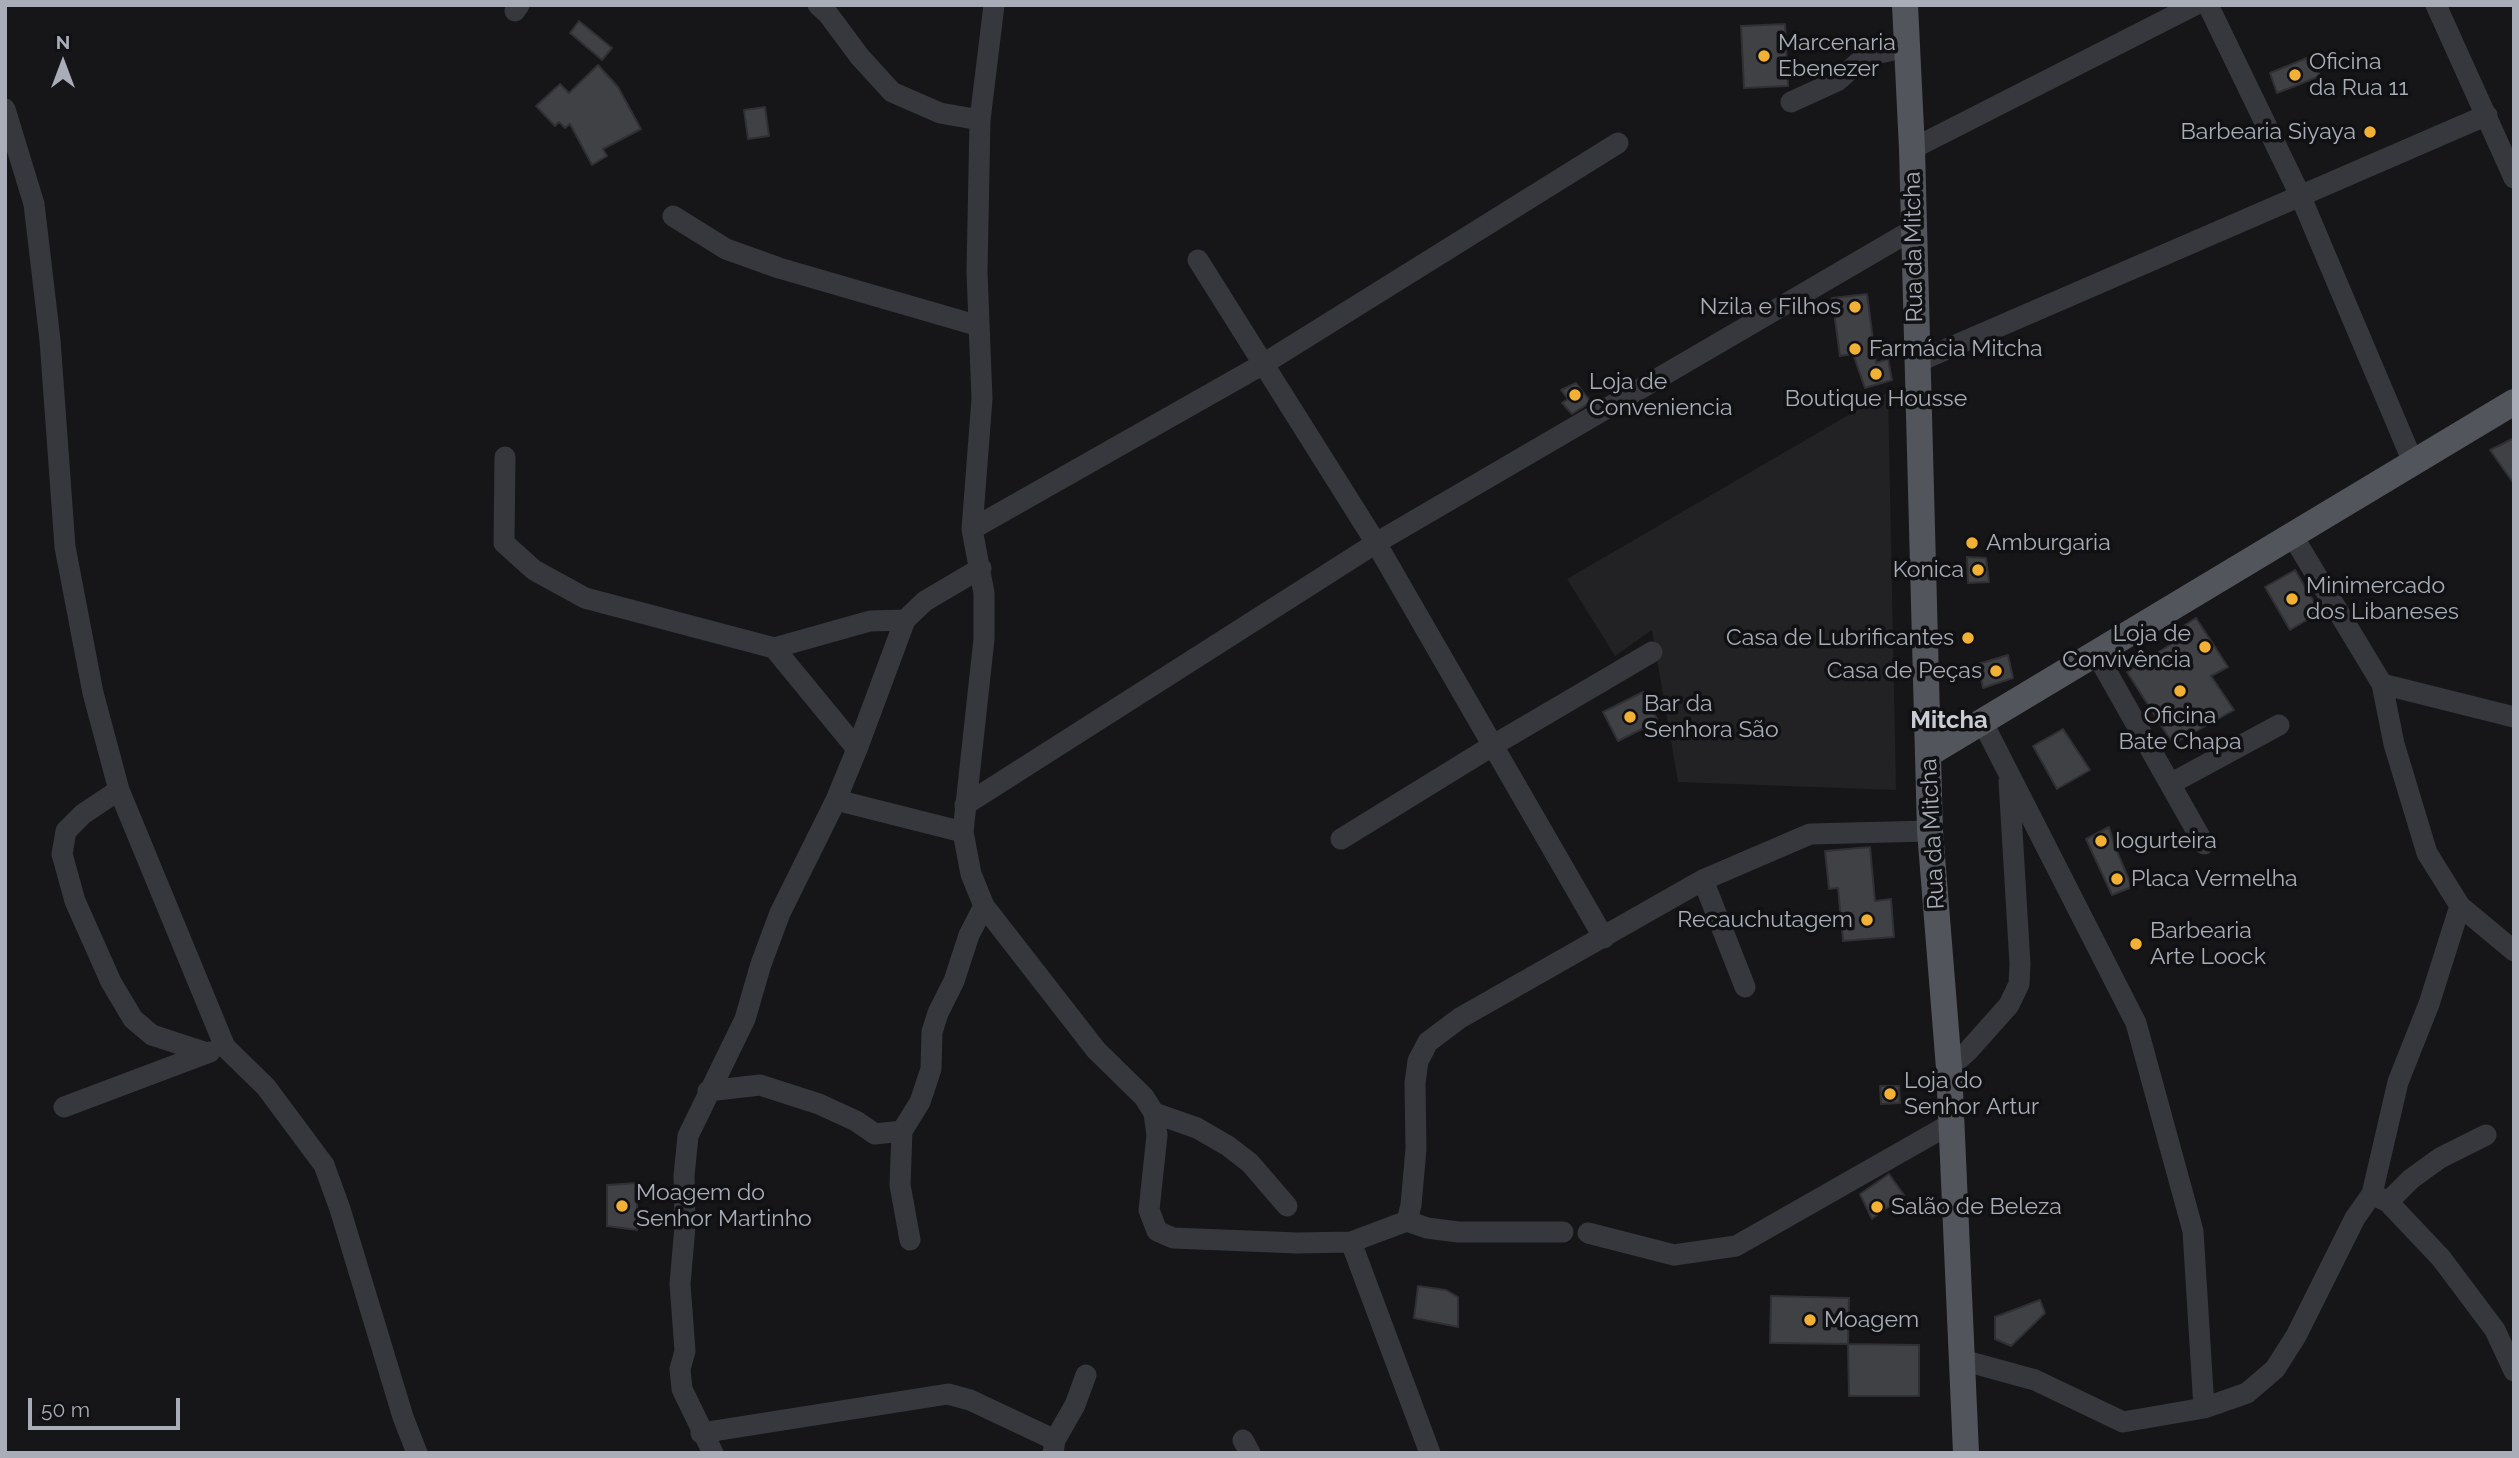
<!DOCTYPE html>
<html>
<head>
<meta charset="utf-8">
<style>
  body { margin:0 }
  #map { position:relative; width:2519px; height:1458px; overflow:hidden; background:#161618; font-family:Raleway,sans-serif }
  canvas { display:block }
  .frame { position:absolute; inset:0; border:7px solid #a8adb8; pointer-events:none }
  .north { position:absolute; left:28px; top:28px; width:70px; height:70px; -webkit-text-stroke:5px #111113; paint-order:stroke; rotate:0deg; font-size:19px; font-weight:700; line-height:28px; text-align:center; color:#a8adb8 }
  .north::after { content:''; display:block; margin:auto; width:24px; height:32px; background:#a8adb8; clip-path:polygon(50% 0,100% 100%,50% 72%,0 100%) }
  .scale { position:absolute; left:28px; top:1398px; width:152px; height:32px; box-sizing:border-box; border:4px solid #a8adb8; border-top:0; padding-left:9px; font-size:21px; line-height:24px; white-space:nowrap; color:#a8adb8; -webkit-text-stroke:5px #111113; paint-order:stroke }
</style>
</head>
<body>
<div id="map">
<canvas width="2519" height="1458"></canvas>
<div class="frame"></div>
<div class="north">N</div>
<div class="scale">50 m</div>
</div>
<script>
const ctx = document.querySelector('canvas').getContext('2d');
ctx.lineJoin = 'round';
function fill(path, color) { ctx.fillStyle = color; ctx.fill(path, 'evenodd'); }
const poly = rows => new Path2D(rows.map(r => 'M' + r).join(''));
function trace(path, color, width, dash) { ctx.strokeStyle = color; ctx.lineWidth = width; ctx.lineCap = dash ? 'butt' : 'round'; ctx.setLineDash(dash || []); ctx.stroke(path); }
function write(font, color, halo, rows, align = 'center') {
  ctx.font = font + ' Raleway,sans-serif'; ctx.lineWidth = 7; ctx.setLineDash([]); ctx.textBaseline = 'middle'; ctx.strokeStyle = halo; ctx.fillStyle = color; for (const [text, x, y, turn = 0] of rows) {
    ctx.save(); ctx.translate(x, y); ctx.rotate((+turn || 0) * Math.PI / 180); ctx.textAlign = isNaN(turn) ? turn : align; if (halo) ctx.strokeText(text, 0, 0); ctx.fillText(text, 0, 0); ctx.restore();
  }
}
const built = poly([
  [1888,392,1896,790,1678,782,1652,630,1615,656,1567,579]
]);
const building = poly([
  [579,21,612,48,602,60,570,33,579,21],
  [1785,24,1788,86,1744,88,1741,26,1785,24],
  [2312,56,2320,76,2277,93,2270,73,2312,56],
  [598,65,618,87,641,129,603,149,607,156,592,165,570,124,565,128,559,122,555,126,536,106,560,84,569,93,598,65],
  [765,107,769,136,748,139,744,110,765,107],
  [1867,294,1876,363,1888,359,1892,380,1865,388,1853,354,1840,356,1832,298,1867,294],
  [1576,383,1591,402,1572,414,1562,403,1568,399,1561,390,1576,383],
  [2514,438,2514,484,2490,450,2514,438],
  [1967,557,1986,558,1989,582,1968,583,1967,557],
  [2295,570,2320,612,2290,630,2265,587,2295,570],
  [2196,618,2228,667,2211,676,2234,710,2173,744,2127,672,2187,634,2182,627,2196,618],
  [2008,655,2013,678,1983,688,1978,664,2008,655],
  [1643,692,1658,721,1618,741,1603,712,1643,692],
  [2063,729,2090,770,2057,789,2033,746,2063,729],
  [2109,827,2114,844,2132,887,2112,895,2086,839,2109,827],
  [1870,847,1875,901,1891,899,1894,937,1843,941,1838,888,1829,889,1825,851,1870,847],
  [1880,1086,1899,1086,1900,1103,1881,1104,1880,1086],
  [1889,1174,1904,1195,1872,1219,1860,1194,1889,1174],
  [637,1183,637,1230,607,1226,607,1185,637,1183],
  [1418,1286,1446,1290,1458,1297,1458,1327,1414,1318,1418,1286],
  [1771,1296,1849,1298,1848,1344,1770,1343,1771,1296],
  [2040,1300,2045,1313,2011,1346,1995,1339,1995,1317,2040,1300],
  [1848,1344,1919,1345,1919,1396,1849,1396,1848,1344]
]);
const minor = poly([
  [818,5,828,14,860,57,892,92,940,113,980,120],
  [994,5,980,120,977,272,982,399,972,529,984,593,984,639,963,832,971,874,984,906,1096,1050,1144,1097,1154,1113,1157,1135,1149,1210,1157,1231,1173,1238,1297,1243,1351,1242,1407,1221,1411,1205,1416,1149,1415,1083,1418,1061,1428,1042,1460,1018,1703,880,1810,834,1930,831],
  [2208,5,2300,195,2413,462],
  [2436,5,2514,178],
  [515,11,519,5],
  [1791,102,1837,81,1866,56,1907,47],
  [5,109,34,204,50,340,65,547,93,693,119,790,225,1047,266,1087,324,1165,340,1209,403,1417,417,1453],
  [1912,149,2195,5],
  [673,216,726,249,779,268,979,326],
  [1198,260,1376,543,1604,938],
  [1917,362,2487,115],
  [505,457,504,543,534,570,585,598,774,648,870,621,905,620],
  [972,529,1265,363,1618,143],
  [2292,535,2382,684,2394,744,2427,853,2460,906,2514,951],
  [774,648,857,749],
  [2096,653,2204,844],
  [2382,684,2514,717],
  [1982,721,2136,1023,2193,1231,2204,1408],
  [2170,784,2279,725],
  [119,790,83,814,66,831,62,854,75,901,111,982,133,1019,152,1035,207,1053],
  [836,800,963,832],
  [965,805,1376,543,1914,229],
  [1341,839,1492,746,1652,652],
  [1703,880,1745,987],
  [1949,1068,1968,1051,2009,1005,2019,984,2020,964,2009,781],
  [708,1091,760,1085,819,1104,856,1121,875,1134,902,1131,920,1102,931,1069,932,1032,938,1013,954,981,969,935,984,906],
  [64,1107,210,1052],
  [1154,1113,1197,1128,1228,1146,1250,1163,1287,1206],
  [902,1131,900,1185,910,1240],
  [2372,1194,2388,1202,2441,1258,2495,1330,2514,1371],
  [2388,1202,2411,1179,2440,1158,2486,1135],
  [1407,1221,1427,1228,1458,1232,1563,1232],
  [1588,1233,1674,1255,1736,1246,1952,1123],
  [1351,1242,1430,1453],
  [1962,1360,2035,1380,2123,1422,2204,1408,2247,1393,2275,1369,2296,1336,2355,1218,2372,1194,2398,1082,2429,1004,2460,906],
  [701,1433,948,1394,970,1400,1055,1440],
  [1243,1440,1250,1453],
  [713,1453,682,1389,680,1369,685,1351,680,1284,685,1226,684,1176,688,1136,745,1019,761,964,780,913,836,800,857,749,905,620,925,601,981,568],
  [1053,1453,1055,1440,1075,1405,1086,1375]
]);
const major = poly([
  [1905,5,1912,149,1930,831,1949,1068,1966,1453],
  [1930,753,2514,402]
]);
const markers = [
  [1764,56,7,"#f2b134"],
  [2295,75,7,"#f2b134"],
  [2370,132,7,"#f2b134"],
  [1855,307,7,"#f2b134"],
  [1855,349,7,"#f2b134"],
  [1876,374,7,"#f2b134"],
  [1575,395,7,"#f2b134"],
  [1972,543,7,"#f2b134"],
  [1978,570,7,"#f2b134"],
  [2292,599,7,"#f2b134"],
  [1968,638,7,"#f2b134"],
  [2205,647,7,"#f2b134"],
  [1996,671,7,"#f2b134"],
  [2180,691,7,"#f2b134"],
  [1630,717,7,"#f2b134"],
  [2101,841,7,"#f2b134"],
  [2117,879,7,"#f2b134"],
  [1867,920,7,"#f2b134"],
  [2136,944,7,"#f2b134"],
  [1890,1094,7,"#f2b134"],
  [622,1206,7,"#f2b134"],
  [1877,1207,7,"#f2b134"],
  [1810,1320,7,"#f2b134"]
];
const poiNames = [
  ["Marcenaria",1778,43],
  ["Ebenezer",1778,69],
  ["Oficina",2309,62],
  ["da Rua 11",2309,88],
  ["Barbearia Siyaya",2356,132,"right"],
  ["Nzila e Filhos",1841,307,"right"],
  ["Farmácia Mitcha",1869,349],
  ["Loja de",1589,382],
  ["Conveniencia",1589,408],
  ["Boutique Housse",1876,399,"center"],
  ["Amburgaria",1986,543],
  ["Konica",1964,570,"right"],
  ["Minimercado",2306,586],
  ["dos Libaneses",2306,612],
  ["Loja de",2191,634,"right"],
  ["Convivência",2191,660,"right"],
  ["Casa de Lubrificantes",1954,638,"right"],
  ["Casa de Peças",1982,671,"right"],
  ["Bar da",1644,704],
  ["Senhora São",1644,730],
  ["Oficina",2180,716,"center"],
  ["Bate Chapa",2180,742,"center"],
  ["Iogurteira",2115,841],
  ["Placa Vermelha",2131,879],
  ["Recauchutagem",1853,920,"right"],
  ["Barbearia",2150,931],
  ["Arte Loock",2150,957],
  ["Loja do",1904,1081],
  ["Senhor Artur",1904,1107],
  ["Moagem do",636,1193],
  ["Senhor Martinho",636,1219],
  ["Salão de Beleza",1891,1207],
  ["Moagem",1824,1320]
];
const streetNames = [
  ["Rua da Mitcha",1914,247,-91],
  ["Rua da Mitcha",1933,834,-93]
];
const neighbourhoodNames = [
  ["Mitcha",1949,721]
];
fill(built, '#222225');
fill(building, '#404145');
trace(building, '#303034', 2);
trace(minor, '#37383d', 21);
trace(major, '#53555c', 26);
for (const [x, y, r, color] of markers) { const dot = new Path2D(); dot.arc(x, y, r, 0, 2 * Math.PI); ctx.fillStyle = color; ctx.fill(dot); trace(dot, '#111113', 2.5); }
write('23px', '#a8adb8', '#111113', poiNames, 'left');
write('23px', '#a8adb8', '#111113', streetNames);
write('bold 24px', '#c9ccd4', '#111113', neighbourhoodNames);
</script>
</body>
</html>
